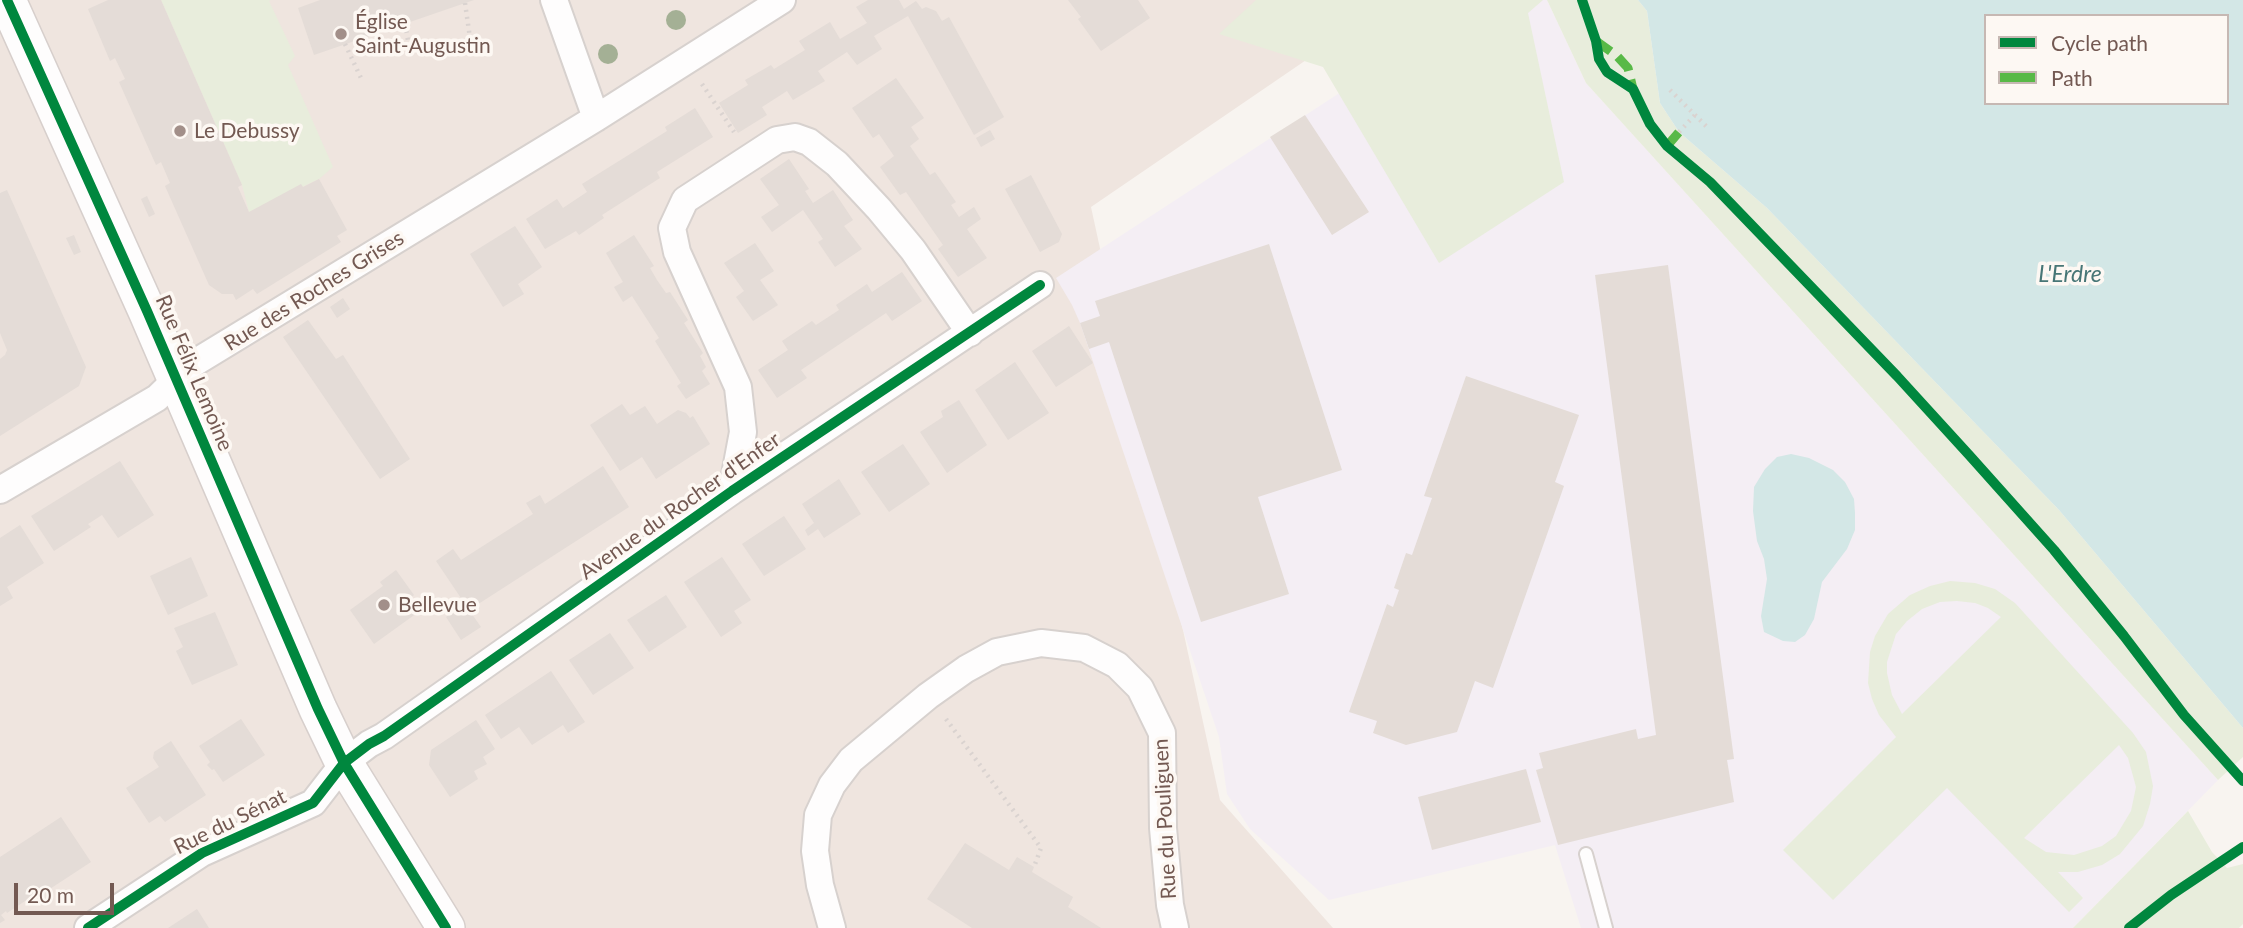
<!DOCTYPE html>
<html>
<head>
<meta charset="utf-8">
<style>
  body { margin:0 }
  #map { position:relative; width:2243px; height:928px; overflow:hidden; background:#f8f4f0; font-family:Lato,sans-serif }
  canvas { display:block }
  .legend { position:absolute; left:1984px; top:14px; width:245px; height:91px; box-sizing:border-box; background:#fdf8f3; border:2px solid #c6b8b3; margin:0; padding:9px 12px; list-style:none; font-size:21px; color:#735952 }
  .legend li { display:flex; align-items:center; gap:14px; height:35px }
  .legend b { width:35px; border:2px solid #c6b8b3 }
  .scale { position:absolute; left:14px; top:883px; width:100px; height:32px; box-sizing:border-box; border:4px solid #735952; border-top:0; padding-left:9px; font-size:21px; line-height:24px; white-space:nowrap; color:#735952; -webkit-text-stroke:5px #fdf8f3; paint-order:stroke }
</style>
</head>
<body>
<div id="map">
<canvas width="2243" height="928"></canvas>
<ul class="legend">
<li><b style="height:9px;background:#00873e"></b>Cycle path</li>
<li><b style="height:9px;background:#58b947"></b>Path</li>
</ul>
<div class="scale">20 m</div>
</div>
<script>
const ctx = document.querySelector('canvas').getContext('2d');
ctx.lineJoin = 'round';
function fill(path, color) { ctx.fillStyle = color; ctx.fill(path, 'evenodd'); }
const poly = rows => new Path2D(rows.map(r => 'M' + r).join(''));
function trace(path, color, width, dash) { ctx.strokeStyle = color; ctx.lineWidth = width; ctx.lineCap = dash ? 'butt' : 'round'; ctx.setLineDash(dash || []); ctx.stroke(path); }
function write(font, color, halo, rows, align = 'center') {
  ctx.font = font + ' Lato,sans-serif'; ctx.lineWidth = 7; ctx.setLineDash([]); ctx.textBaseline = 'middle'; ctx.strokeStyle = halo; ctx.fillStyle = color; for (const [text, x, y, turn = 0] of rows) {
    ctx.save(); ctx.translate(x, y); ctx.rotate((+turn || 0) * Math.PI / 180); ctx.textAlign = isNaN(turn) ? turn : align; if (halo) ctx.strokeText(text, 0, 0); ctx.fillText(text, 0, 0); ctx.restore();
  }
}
const residential = poly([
  [0,0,1394,0,1091,207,1220,800,1333,928,0,928]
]);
const education = poly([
  [1482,0,1547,0,1586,83,2218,780,2073,928,1581,928,1555,845,1329,900,1250,829,1227,794,1219,737,1080,323,1072,305,1056,278]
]);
const green = poly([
  [161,0,271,0,269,1,295,56,288,65,333,167,319,179,249,212,242,185],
  [1256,0,1543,0,1528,13,1564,182,1439,263,1323,67,1219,34],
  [1547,0,1638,0,1647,11,1660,103,1679,132,1767,208,2059,510,2243,728,2243,757,2218,780,1586,83],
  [1950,581,1975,583,1995,589,2015,603,2133,733,2146,752,2153,786,2150,804,2143,826,2120,854,2102,865,2078,872,2058,872,2083,898,2069,912,1947,788,1833,900,1783,850,1896,737,1879,715,1872,699,1868,683,1870,652,1875,636,1888,614,1910,595,1930,586],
  [1957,601,1975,603,1988,608,2001,617,1902,714,1892,695,1887,673,1887,662,1896,634,1907,621,1922,609,1940,602],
  [2119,745,2128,758,2136,787,2131,811,2116,836,2102,846,2074,855,2046,852,2024,838],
  [2188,811,2212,852,2227,868,2243,864,2243,924,2239,928,2073,928]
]);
const water = poly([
  [1638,0,2243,0,2243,728,2059,510,1767,208,1679,132,1660,103,1647,11],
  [1986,16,2227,16,2227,103,1986,103],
  [1791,454,1809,458,1833,470,1845,482,1854,499,1855,513,1855,530,1847,549,1822,582,1814,619,1805,635,1795,642,1783,641,1764,632,1761,616,1767,579,1764,559,1757,541,1753,511,1754,487,1765,469,1777,457]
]);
const building = poly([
  [108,0,161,0,242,185,238,187,249,212,301,184,303,187,319,179,347,230,337,236,341,242,257,294,253,289,236,300,233,294,222,294,209,285,165,186,170,183,161,162,156,165,119,82,125,79,115,58,110,61,88,9],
  [320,0,474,0,314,55,298,8],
  [868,0,899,0,904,9,916,1,922,9,926,7,936,11,942,21,949,17,1004,117,974,135,908,16,874,36,882,49,857,65,847,52,818,71,825,81,793,100,787,91,762,107,767,115,738,133,719,103,748,85,745,80,771,65,774,69,805,50,799,41,830,22,840,39,867,23,856,7],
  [1068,0,1138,0,1150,18,1101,51,1078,19,1081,17],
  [896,78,924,118,911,127,919,139,910,146,930,175,935,172,956,202,951,205,959,217,974,207,981,219,967,229,987,258,958,277,938,249,943,245,906,192,900,195,880,167,894,156,879,134,873,138,852,108],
  [695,108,713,137,657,172,660,178,602,215,604,218,579,235,576,231,545,249,526,219,557,199,563,208,587,192,582,184,667,131,665,127],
  [1305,115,1369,212,1332,235,1270,137],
  [990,130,995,139,981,147,976,138],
  [789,159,809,189,805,191,813,203,833,190,853,220,844,226,862,249,835,267,818,242,823,239,803,210,772,232,761,217,779,205,760,179],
  [1031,175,1062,234,1059,242,1040,252,1005,189],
  [7,190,86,367,79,386,0,436,0,359,5,355,7,350,0,333,0,193],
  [147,196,155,214,149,217,141,199],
  [515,226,542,267,518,284,524,294,503,307,470,254],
  [74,235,81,252,74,255,66,238],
  [634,235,654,266,650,268,657,280,666,293,670,292,688,320,684,323,703,353,700,356,706,367,702,371,710,384,686,399,677,386,681,383,655,341,659,338,632,296,623,302,614,287,623,282,606,253],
  [755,243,774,271,760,280,778,305,753,321,736,297,744,291,724,263],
  [1269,244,1342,470,1258,497,1289,594,1201,622,1109,342,1089,349,1080,323,1100,316,1095,301],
  [1668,265,1734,759,1727,760,1734,802,1558,845,1536,770,1543,768,1539,753,1636,729,1638,739,1656,735,1595,275],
  [902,272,922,301,892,321,886,313,801,370,807,378,777,398,758,370,788,350,782,341,812,321,816,325,839,310,836,305,867,284,872,292],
  [343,298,350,309,337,318,330,307],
  [308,320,336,359,343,355,410,459,380,479,283,337],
  [1069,326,1093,363,1056,387,1032,351],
  [1015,362,1049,413,1008,440,975,390],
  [1466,376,1579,415,1555,482,1564,486,1493,688,1475,681,1457,732,1406,745,1373,733,1377,721,1349,712,1387,604,1393,607,1399,590,1394,588,1406,553,1412,555,1432,498,1424,496],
  [959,400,987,445,947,473,920,432,943,417,941,411],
  [622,404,630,415,645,406,657,424,678,410,686,413,690,418,693,416,710,444,656,479,642,457,620,471,590,425],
  [903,444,930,484,889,512,861,472],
  [120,461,154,515,118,538,102,515,88,524,91,527,54,551,31,516],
  [603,466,629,507,469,610,481,627,461,640,446,617,465,604,436,561,453,549,461,560,533,514,526,503,540,495,545,504],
  [839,479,861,514,824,538,818,529,808,536,805,530,814,523,802,504],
  [784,516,806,549,764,576,742,544],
  [20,525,44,563,7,587,13,598,0,606,0,538],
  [191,557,208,596,168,615,150,576],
  [722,557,751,600,734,611,742,623,721,637,684,582],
  [396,570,414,595,408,600,417,613,374,644,350,610,383,586,380,582],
  [666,595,687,627,649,652,627,620],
  [215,612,238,665,192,685,176,651,183,647,174,628],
  [610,633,634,668,593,695,569,660],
  [551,671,585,722,568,733,563,725,532,745,519,727,501,739,485,715],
  [241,719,265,755,223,782,214,769,212,770,207,765,210,762,199,746],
  [476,720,495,749,483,757,487,764,474,771,478,779,450,797,429,765,431,750],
  [171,741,206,795,165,822,160,816,149,823,126,788,159,767,153,758,154,752],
  [1526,769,1541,822,1432,850,1418,797],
  [61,817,91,862,33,900,31,897,7,913,6,911,1,915,5,920,0,923,0,857],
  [965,843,1009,870,1017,857,1034,867,1032,872,1073,897,1068,907,1101,928,972,928,927,899],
  [197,909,209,928,168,928]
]);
const path = poly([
  [465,3,470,38],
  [405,24,411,57],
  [345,44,361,78],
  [702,84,734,132],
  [1670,90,1708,128],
  [1679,132,1695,115],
  [946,719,1041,848,1034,867]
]);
const lane = poly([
  [1586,854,1606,928]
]);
const street = poly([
  [554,0,596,118],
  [0,490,157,398,191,365,596,118,782,0],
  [732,491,743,432,738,387,677,252,672,228,685,200,777,140,795,137,809,142,837,164,879,209,913,250,970,333],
  [88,928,202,853,313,803,344,763,369,744,384,736,732,491,1040,285],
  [832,928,820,885,815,851,818,815,832,785,851,760,928,696,966,669,997,652,1041,643,1084,648,1117,665,1140,688,1162,733,1163,828,1170,905,1175,928]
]);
const secondary = poly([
  [7,0,147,311,318,709,344,763,446,928]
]);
const quiet = poly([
  [1596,41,1617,56,1628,68,1633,89],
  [1667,146,1679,132]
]);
const cycleway = poly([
  [7,0,147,311,318,709,344,763,446,928],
  [1582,0,1596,41,1599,59,1607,72,1633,89,1650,124,1667,146,1710,182,1897,376,1970,456,2054,550,2124,636,2184,715,2243,781],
  [88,928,202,853,313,803,344,763,369,744,384,736,732,491,1040,285],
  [2129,928,2171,895,2243,847]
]);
const trees = [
  [676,20],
  [608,54]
];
const markers = [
  [341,34,7,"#a28f89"],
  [180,131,7,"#a28f89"],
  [384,605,7,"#a28f89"]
];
const poiNames = [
  ["Église",355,22],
  ["Saint-Augustin",355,46],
  ["Le Debussy",194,131],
  ["Bellevue",398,605]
];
const streetNames = [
  ["Rue des Roches Grises",314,291,-32],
  ["Rue Félix Lemoine",194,373,67],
  ["Avenue du Rocher d'Enfer",680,506,-35],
  ["Rue du Pouliguen",1165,819,-93],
  ["Rue du Sénat",230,822,-26]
];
const waterNames = [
  ["L'Erdre",2070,275]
];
fill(residential, '#efe5df');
fill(education, '#f4eef4');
fill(green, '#e8eddc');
fill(water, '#d3e7e6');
fill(building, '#e4dcd7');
trace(lane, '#d7d1ce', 16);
trace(street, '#d7d1ce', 30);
trace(secondary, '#d7cfcc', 40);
trace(path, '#dad3d0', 4.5, [2, 5]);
trace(lane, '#fefdfd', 12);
trace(street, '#fefdfd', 26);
trace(secondary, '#fefdfd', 37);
trace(quiet, '#58b947', 9, [18, 9]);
trace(cycleway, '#00873e', 10);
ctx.fillStyle = '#a4b095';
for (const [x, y] of trees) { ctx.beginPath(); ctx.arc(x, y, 10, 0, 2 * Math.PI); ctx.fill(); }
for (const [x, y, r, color] of markers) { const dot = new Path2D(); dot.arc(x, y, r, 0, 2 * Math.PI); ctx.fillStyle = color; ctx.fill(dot); trace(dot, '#fdf8f3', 2.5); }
write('21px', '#735952', '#fdf8f3', poiNames, 'left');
write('21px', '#735952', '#fdf8f3', streetNames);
write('italic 23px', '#477676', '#fdf8f3', waterNames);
</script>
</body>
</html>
